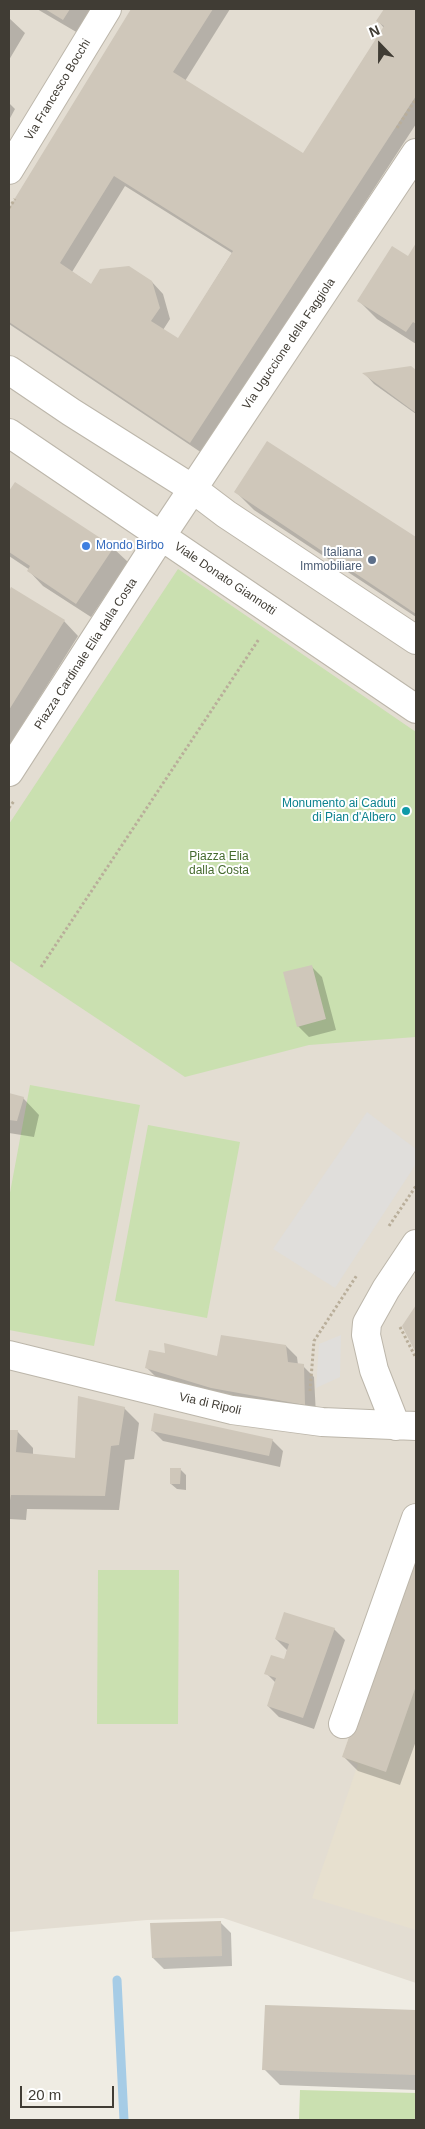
<!DOCTYPE html>
<html>
<head>
<meta charset="utf-8">
<style>
  body { margin:0 }
  #map { position:relative; width:425px; height:2129px; overflow:hidden; background:#efece3; font-family:Helvetica,sans-serif }
  canvas { display:block }
  .frame { position:absolute; inset:0; border:10px solid #403c34; pointer-events:none }
  .north { position:absolute; left:355px; top:20px; width:50px; height:50px; -webkit-text-stroke:4px #fff; paint-order:stroke; rotate:338deg; font-size:14px; font-weight:700; line-height:20px; text-align:center; color:#403c34 }
  .north::after { content:''; display:block; margin:auto; width:18px; height:22px; background:#403c34; clip-path:polygon(50% 0,100% 100%,50% 72%,0 100%) }
  .scale { position:absolute; left:20px; top:2086px; width:94px; height:22px; box-sizing:border-box; border:2px solid #403c34; border-top:0; padding-left:6px; font-size:15px; line-height:18px; white-space:nowrap; color:#403c34; -webkit-text-stroke:4px #fff; paint-order:stroke }
</style>
</head>
<body>
<div id="map">
<canvas width="425" height="2129"></canvas>
<div class="frame"></div>
<div class="north">N</div>
<div class="scale">20 m</div>
</div>
<script>
const ctx = document.querySelector('canvas').getContext('2d');
ctx.lineJoin = 'round';
function fill(path, color) { ctx.fillStyle = color; ctx.fill(path, 'evenodd'); }
const poly = rows => new Path2D(rows.map(r => 'M' + r).join(''));
function trace(path, color, width, dash) { ctx.strokeStyle = color; ctx.lineWidth = width; ctx.lineCap = dash ? 'butt' : 'round'; ctx.setLineDash(dash || []); ctx.stroke(path); }
function write(font, color, halo, rows, align = 'center') {
  ctx.font = font + ' Helvetica,sans-serif'; ctx.lineWidth = 4; ctx.setLineDash([]); ctx.textBaseline = 'middle'; ctx.strokeStyle = halo; ctx.fillStyle = color; for (const [text, x, y, turn = 0] of rows) {
    ctx.save(); ctx.translate(x, y); ctx.rotate((+turn || 0) * Math.PI / 180); ctx.textAlign = isNaN(turn) ? turn : align; if (halo) ctx.strokeText(text, 0, 0); ctx.fillText(text, 0, 0); ctx.restore();
  }
}
const residential = poly([
  [9,9,416,9,416,1983,223,1918,147,1920,9,1932]
]);
const education = poly([
  [416,1545,416,1930,312,1898,358,1764,342,1757]
]);
const green = poly([
  [178,569,416,732,416,1037,309,1045,185,1077,9,960,9,824],
  [30,1085,140,1105,94,1346,9,1330,9,1198],
  [148,1125,240,1142,207,1318,115,1301],
  [98,1570,179,1570,178,1724,97,1724],
  [300,2090,416,2093,416,2120,299,2120]
]);
const parking = poly([
  [367,1112,416,1149,416,1164,335,1288,273,1249],
  [341,1335,340,1377,316,1388,319,1344]
]);
const shadow = poly([
  [37,9,93,9,78,33],
  [133,9,230,9,185,81,303,155,384,28,378,21,386,9,416,9,416,124,202,453,9,324,9,211],
  [125,186,232,253,178,340,163,330,170,319,163,294,152,282,92,285,72,272],
  [9,18,25,33,9,60],
  [9,103,15,109,9,120],
  [416,246,416,344,377,319,359,301,409,258],
  [411,368,416,372,416,414,374,384,365,374],
  [15,483,113,548,128,562,91,617,43,586,29,571,30,570,9,556,9,493],
  [236,492,379,514,416,539,416,617,254,510],
  [12,589,64,621,78,636,9,746,9,594],
  [311,966,322,977,336,1030,309,1037,298,1026],
  [9,1095,23,1098,39,1115,34,1137,9,1133],
  [286,1346,297,1357,298,1365,303,1366,314,1377,316,1415,158,1379,147,1368,166,1355,218,1357],
  [124,1408,139,1423,134,1459,125,1460,119,1510,27,1509,26,1520,9,1519,9,1432,17,1431,33,1448,33,1455,76,1459],
  [152,1430,272,1440,283,1451,280,1467,163,1441],
  [180,1469,186,1475,186,1490,177,1489,171,1484],
  [416,1549,416,1741,400,1785,358,1771,343,1756],
  [334,1629,345,1640,314,1729,279,1717,268,1706,276,1683,266,1673,285,1661,287,1650,276,1639],
  [220,1922,231,1933,232,1966,164,1969,153,1958],
  [266,2006,416,2011,416,2090,280,2085,264,2069]
]);
const stream = poly([
  [117,1980,124,2120]
]);
const building = poly([
  [45,9,70,9,63,20],
  [131,9,213,9,173,72,303,153,384,26,376,21,384,9,416,9,416,96,190,443,9,322,9,208],
  [114,176,233,251,178,338,151,321,160,308,152,281,129,266,100,269,91,284,60,263],
  [416,243,416,324,413,322,406,332,357,301,392,246,408,256],
  [411,366,416,370,416,413,362,373],
  [267,441,416,537,416,614,234,492],
  [15,482,114,547,76,604,27,571,30,566,9,552,9,491],
  [11,587,65,620,9,710,9,591],
  [312,965,326,1019,297,1027,283,972],
  [9,1093,24,1097,17,1121,9,1120],
  [416,1305,416,1353,402,1326],
  [221,1335,286,1345,288,1362,304,1364,305,1405,211,1388,145,1368,149,1350,165,1353,164,1343,217,1356],
  [78,1396,125,1407,119,1445,111,1446,105,1496,11,1495,9,1506,9,1430,18,1430,16,1452,75,1458],
  [154,1413,273,1439,269,1456,151,1431],
  [170,1468,181,1468,180,1484,170,1484],
  [416,1546,416,1686,386,1772,342,1757],
  [284,1612,335,1628,303,1718,267,1706,276,1678,264,1674,271,1655,284,1659,289,1644,275,1639],
  [221,1921,222,1956,152,1958,150,1923],
  [265,2005,416,2010,416,2075,262,2070]
]);
const path = poly([
  [397,128,416,99],
  [9,208,15,199],
  [9,808,14,801],
  [41,967,259,639],
  [389,1226,416,1186],
  [400,1327,416,1358],
  [310,1391,314,1341,357,1275]
]);
const minor = poly([
  [9,170,107,9],
  [9,370,71,412,193,489,226,514,416,640],
  [9,433,416,709],
  [9,772,162,535,416,153],
  [9,1355,232,1410,322,1422,416,1426],
  [396,1426,374,1370,366,1335,367,1323,386,1289,416,1244],
  [343,1724,416,1518]
]);
const markers = [
  [86,546,5,"#3f7fe0"],
  [372,560,5,"#5c6f8a"],
  [406,811,5,"#0f9aa8"]
];
const streetNames = [
  ["Via Francesco Bocchi",58,90,-59],
  ["Via Uguccione della Faggiola",289,344,-56],
  ["Viale Donato Giannotti",225,579,34],
  ["Piazza Cardinale Elia dalla Costa",86,654,-57],
  ["Via di Ripoli",210,1404,13]
];
const shopNames = [
  ["Mondo Birbo",96,546]
];
const serviceNames = [
  ["Italiana",362,553],
  ["Immobiliare",362,567]
];
const cultureNames = [
  ["Monumento ai Caduti",396,804],
  ["di Pian d'Albero",396,818]
];
const parkNames = [
  ["Piazza Elia",219,857],
  ["dalla Costa",219,871]
];
fill(residential, '#e3ddd2');
fill(education, '#e7e0cf');
fill(green, '#cae0b0');
fill(parking, '#e0dedb');
fill(shadow, '#0003');
trace(stream, '#a6cce6', 9);
fill(building, '#cfc7ba');
trace(minor, '#bcb6aa', 30);
trace(path, '#b9ae9a', 3, [2.5, 2.5]);
trace(minor, '#fff', 28);
for (const [x, y, r, color] of markers) { const dot = new Path2D(); dot.arc(x, y, r, 0, 2 * Math.PI); ctx.fillStyle = color; ctx.fill(dot); trace(dot, '#fff', 2); }
write('12px', '#403c34', '#fff', streetNames);
write('12px', '#366cbe', '#fff', shopNames, 'left');
write('12px', '#4e5e75', '#fff', serviceNames, 'right');
write('12px', '#0d838f', '#fff', cultureNames, 'right');
write('12px', '#466b2f', '#fff', parkNames);
</script>
</body>
</html>
